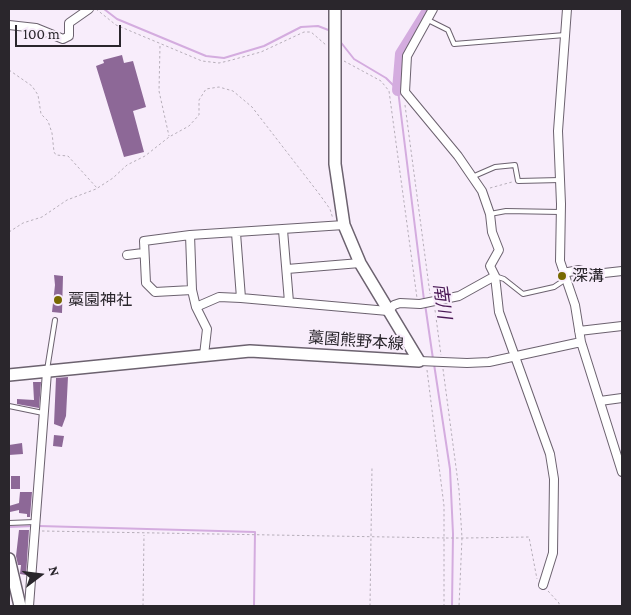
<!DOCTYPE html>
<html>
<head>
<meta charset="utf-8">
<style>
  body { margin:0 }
  #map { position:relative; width:631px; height:615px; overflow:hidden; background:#f8edfb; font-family:"Crimson Pro",serif }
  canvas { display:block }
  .frame { position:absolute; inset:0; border:10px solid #2a262c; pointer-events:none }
  .north { position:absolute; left:15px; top:550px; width:50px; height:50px; -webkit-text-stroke:4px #f8edfb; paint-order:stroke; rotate:75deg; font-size:14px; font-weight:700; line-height:20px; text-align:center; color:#2a262c }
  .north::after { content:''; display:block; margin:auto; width:18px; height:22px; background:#2a262c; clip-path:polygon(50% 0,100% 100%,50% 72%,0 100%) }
  .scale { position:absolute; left:15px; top:25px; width:106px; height:22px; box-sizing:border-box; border:2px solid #2a262c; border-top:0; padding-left:6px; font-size:15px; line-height:18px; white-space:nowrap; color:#2a262c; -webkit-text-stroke:4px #f8edfb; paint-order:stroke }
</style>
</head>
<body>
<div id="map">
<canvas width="631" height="615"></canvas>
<div class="frame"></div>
<div class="north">N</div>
<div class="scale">100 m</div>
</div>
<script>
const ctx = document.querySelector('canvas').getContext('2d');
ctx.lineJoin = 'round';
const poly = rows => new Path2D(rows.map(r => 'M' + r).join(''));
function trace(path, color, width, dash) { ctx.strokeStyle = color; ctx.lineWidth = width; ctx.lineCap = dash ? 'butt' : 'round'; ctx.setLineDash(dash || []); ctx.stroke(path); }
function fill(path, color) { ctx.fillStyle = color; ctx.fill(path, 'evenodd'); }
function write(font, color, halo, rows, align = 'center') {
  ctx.font = font + ' "Crimson Pro","Noto Sans JP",serif'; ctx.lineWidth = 4; ctx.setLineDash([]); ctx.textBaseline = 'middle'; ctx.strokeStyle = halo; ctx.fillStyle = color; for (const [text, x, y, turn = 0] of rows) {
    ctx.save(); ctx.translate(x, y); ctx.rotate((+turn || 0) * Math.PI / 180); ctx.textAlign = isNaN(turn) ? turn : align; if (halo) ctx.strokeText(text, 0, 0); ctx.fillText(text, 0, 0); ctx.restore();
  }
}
const stream = poly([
  [104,9,117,19,206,56,224,58,264,46,301,27,318,26,331,31],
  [339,40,354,59,386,78,398,90,424,300],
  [425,304,433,359],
  [434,364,450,469,453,534,452,606],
  [39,526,255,532,254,606],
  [9,527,34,526]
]);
const river = poly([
  [398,90,401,54,429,9]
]);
const building = poly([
  [122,55,124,63,133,61,146,107,133,111,144,152,124,157,96,66,104,63,103,60],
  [54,275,63,276,62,313,52,312,55,285],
  [68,377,66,416,62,427,54,424,56,378],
  [33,382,41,382,39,408,17,404,17,399,34,400],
  [54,435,64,436,62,447,53,446],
  [22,443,23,454,9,455,9,445],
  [11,476,20,476,20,489,11,489],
  [20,492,32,492,30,517,27,517,27,514,19,513,19,510,10,512,9,506,19,503],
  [19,530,29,530,26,575,20,574,21,565,18,565,16,556]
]);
const path = poly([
  [96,9,116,25,202,61,219,63,228,61,261,52,304,32,311,32,326,45],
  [160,46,159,91,169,136],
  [344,61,381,81,389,91,417,298],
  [9,70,32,86,38,95,41,114,48,121,52,133,54,152,56,155,68,156,97,188],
  [405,105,430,294],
  [490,188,512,182],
  [9,232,23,223,42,217,67,200,96,189,113,178,127,165,145,156,169,137,189,126,199,115,199,100,206,89,219,87,233,91,252,107,320,195,330,209,333,219],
  [435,310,441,355],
  [443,369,459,490,462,538,459,606],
  [427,370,444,506,444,606],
  [42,531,446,538],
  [466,538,529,537,537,579],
  [548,591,559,603,559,606],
  [143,606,144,535],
  [370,606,372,467]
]);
const lane = poly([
  [428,20,448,30,454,44,565,35],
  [472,177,495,167,515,165,518,181,560,180],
  [490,214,506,211,560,212],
  [495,276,504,279,523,294,554,287,566,279],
  [47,370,55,320],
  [9,406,43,413],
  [9,523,35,522]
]);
const street = poly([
  [433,9,407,56,405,92,458,156,482,191,490,214,492,232,499,250,490,266,495,276,499,312,550,454,554,479,553,553,543,585],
  [567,9,558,131,561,204,560,261,575,305,581,342,622,472],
  [9,25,36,28,63,39,69,36,69,23,89,9],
  [283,230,289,302],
  [236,233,241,298],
  [190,235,192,290,196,307,207,329,204,355],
  [127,255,143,253],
  [287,269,360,263],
  [563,273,579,270,595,274,622,271],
  [192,290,155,292,146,283,144,241,190,235,344,225],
  [196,307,219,297,241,298,388,311,394,305,400,303,420,304,459,296,495,276],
  [579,331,622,326],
  [419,361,467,363,489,362,581,342],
  [600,401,622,398],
  [29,606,47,372]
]);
const secondary = poly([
  [335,9,335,164,344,225,360,263,419,361],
  [9,375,250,351,419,361],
  [9,559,20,606]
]);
const pathBridge = poly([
  [446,538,466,538]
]);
const markers = [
  [562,276,5,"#776900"],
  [58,300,5,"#776900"]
];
const poiNames = [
  ["深溝",572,276],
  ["藁園神社",68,300]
];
const streetNames = [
  ["藁園熊野本線",356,341,4]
];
const waterNames = [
  ["南川",442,301,82]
];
trace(stream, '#d4acdf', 2);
trace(river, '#d4acdf', 12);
fill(building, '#8d6897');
trace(lane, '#6c626f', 6);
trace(street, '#6c626f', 10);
trace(secondary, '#6c626f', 14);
trace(path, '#b6aeb9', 1, [2.5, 2.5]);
trace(lane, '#fff', 4);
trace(street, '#fff', 8);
trace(secondary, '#fff', 11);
trace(pathBridge, '#b6aeb9', 1, [2.5, 2.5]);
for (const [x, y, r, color] of markers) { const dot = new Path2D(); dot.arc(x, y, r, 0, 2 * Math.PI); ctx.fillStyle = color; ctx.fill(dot); trace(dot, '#f8edfb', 2); }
write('16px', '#2a262c', '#f8edfb', poiNames, 'left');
write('16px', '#2a262c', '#f8edfb', streetNames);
write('italic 18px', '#4a1956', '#f8edfb', waterNames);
</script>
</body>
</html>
